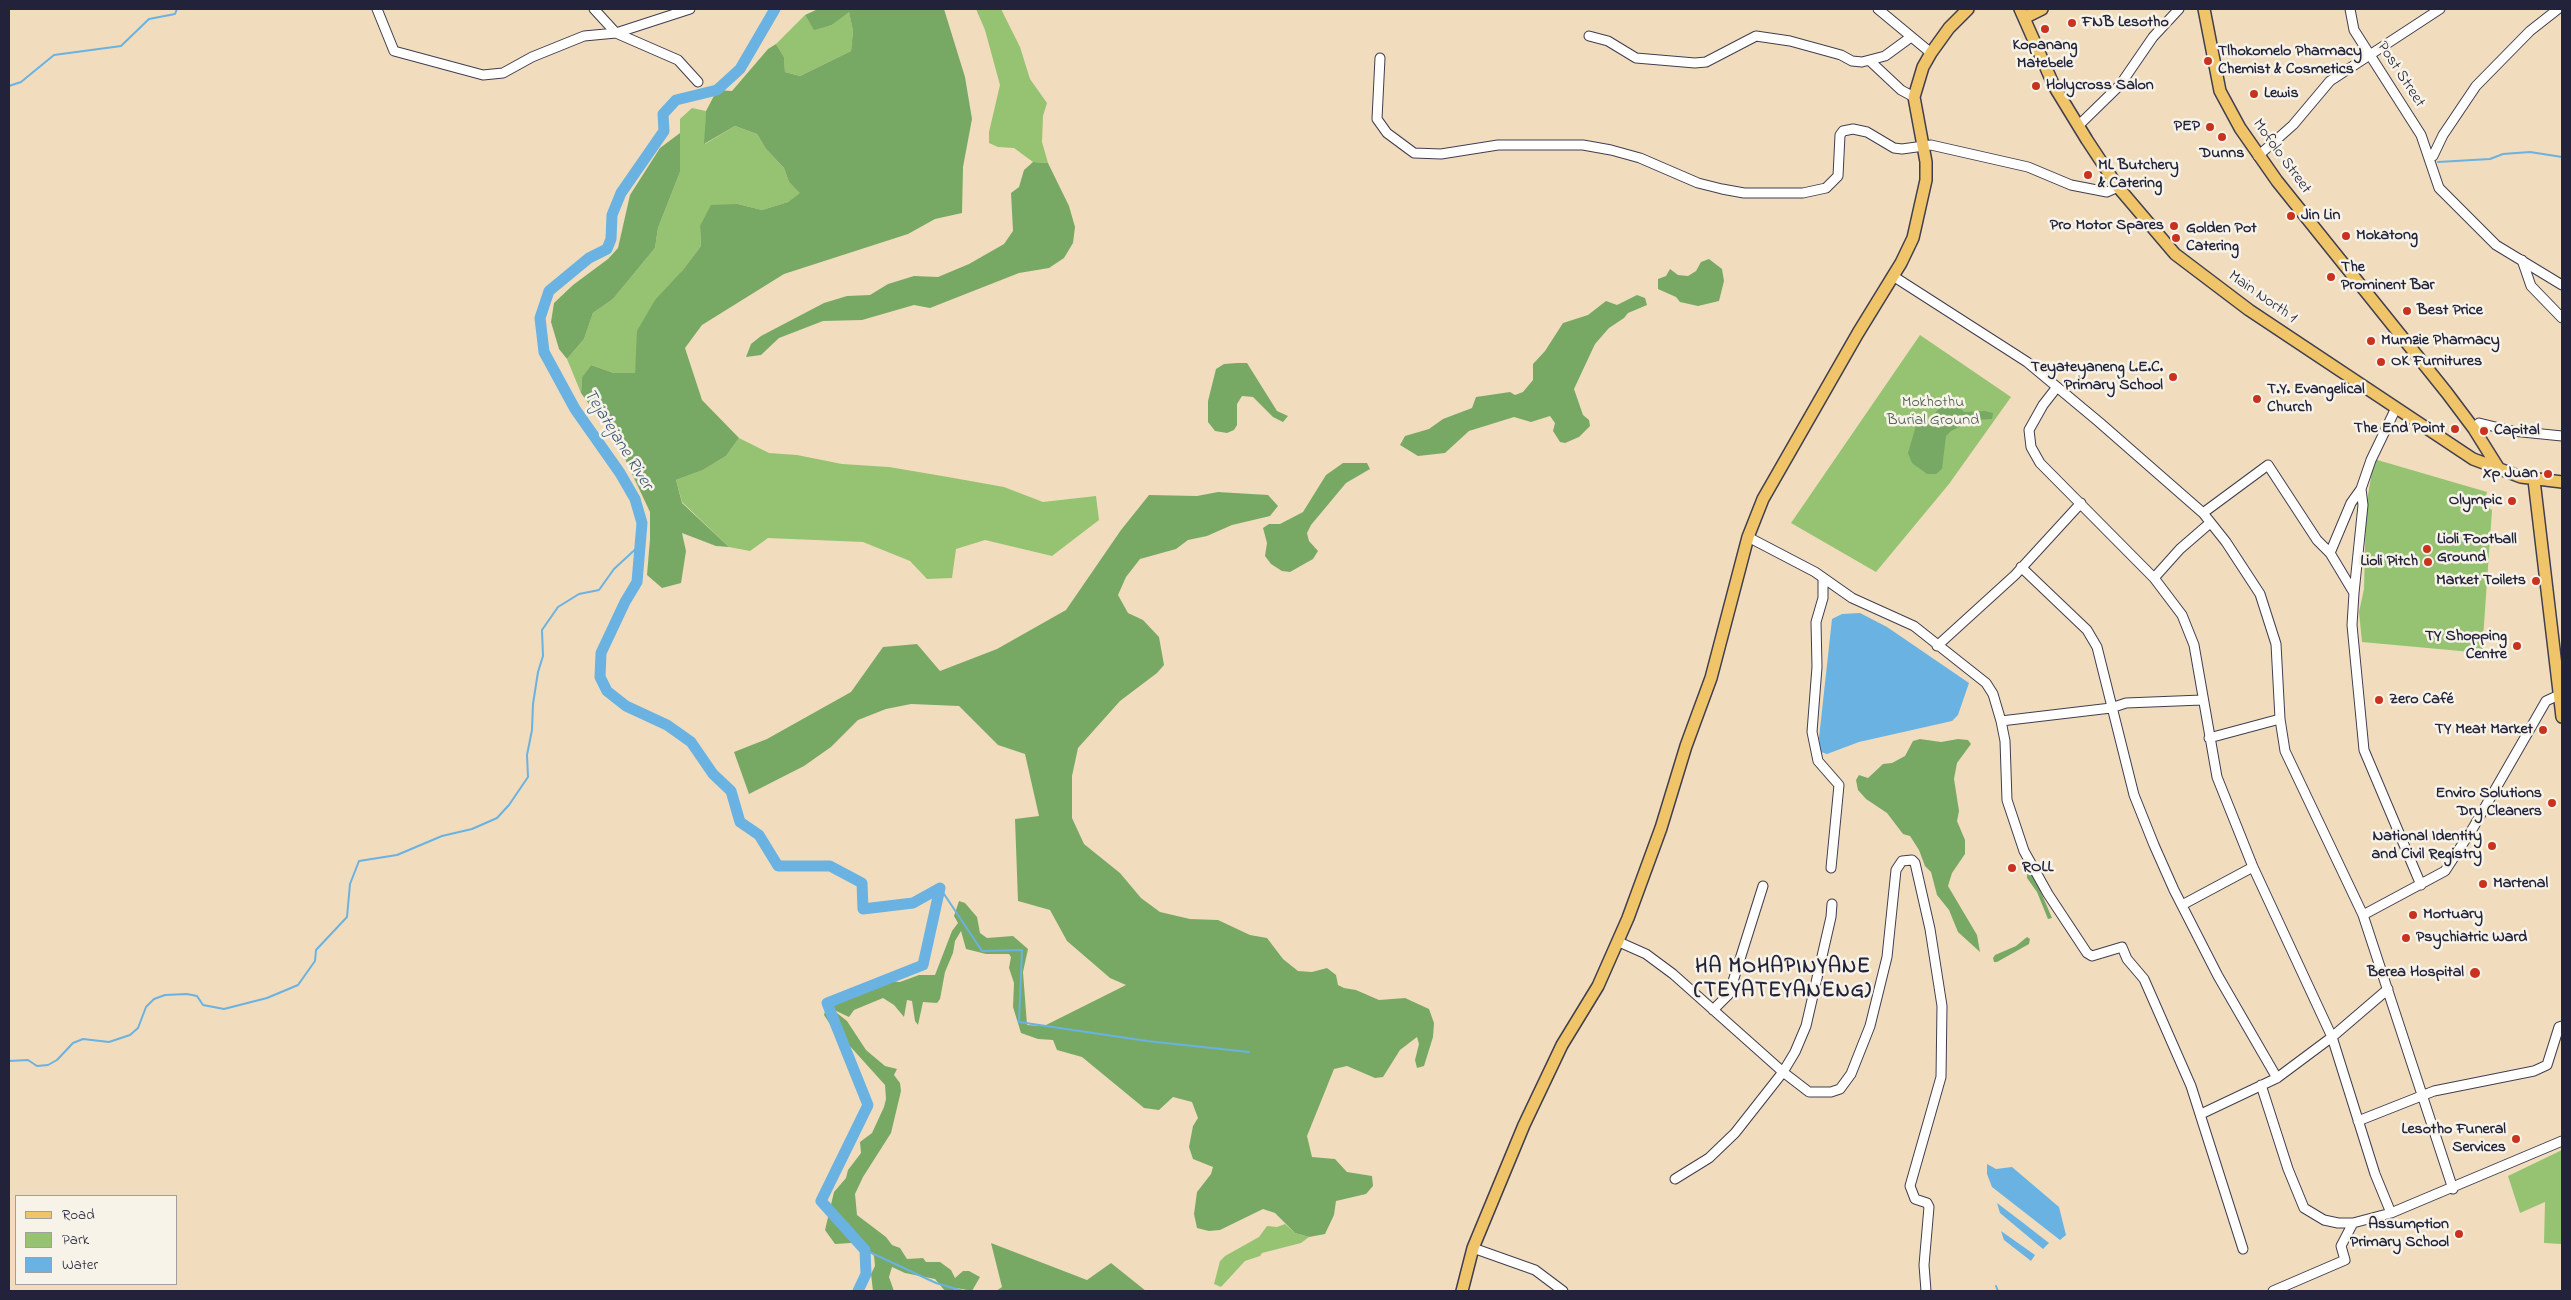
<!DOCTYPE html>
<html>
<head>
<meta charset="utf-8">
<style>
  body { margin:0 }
  #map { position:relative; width:2571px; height:1300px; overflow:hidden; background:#f1ddbe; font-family:"Indie Flower",sans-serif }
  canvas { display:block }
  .frame { position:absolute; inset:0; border:10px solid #22223b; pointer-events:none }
  .legend { position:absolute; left:15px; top:1195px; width:162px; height:90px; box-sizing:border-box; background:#f7f3e8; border:1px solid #a29fa3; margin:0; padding:6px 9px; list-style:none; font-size:15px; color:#22223b }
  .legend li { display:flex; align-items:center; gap:10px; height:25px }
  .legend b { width:25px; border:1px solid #a29fa3 }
</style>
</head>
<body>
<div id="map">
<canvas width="2571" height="1300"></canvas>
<div class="frame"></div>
<ul class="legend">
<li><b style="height:6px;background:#f0c469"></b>Road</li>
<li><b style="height:14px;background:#95c372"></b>Park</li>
<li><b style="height:14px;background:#69b2e1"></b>Water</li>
</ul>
</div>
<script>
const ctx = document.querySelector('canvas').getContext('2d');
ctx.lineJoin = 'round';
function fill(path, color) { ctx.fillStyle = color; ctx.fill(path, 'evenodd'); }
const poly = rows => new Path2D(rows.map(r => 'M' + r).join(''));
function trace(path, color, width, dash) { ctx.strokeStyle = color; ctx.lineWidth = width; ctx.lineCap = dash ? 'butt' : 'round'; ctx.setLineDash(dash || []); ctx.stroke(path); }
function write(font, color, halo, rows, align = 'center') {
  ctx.font = font + ' "Indie Flower",sans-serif'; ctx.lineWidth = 5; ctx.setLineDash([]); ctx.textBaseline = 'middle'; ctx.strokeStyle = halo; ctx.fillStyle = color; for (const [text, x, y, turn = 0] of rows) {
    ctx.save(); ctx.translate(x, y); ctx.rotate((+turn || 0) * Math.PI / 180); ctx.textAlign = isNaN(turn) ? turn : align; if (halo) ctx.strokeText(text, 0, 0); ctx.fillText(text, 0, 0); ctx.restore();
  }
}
const green = poly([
  [976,9,1001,9,1020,47,1030,79,1047,103,1043,116,1042,142,1048,163,1033,162,1014,148,998,147,989,143,989,132,1000,85,985,30],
  [849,11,853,31,851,51,800,76,785,72,784,57,776,44,805,15,814,29,832,25],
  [692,108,706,111,705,144,735,126,757,134,766,149,784,168,789,182,801,193,788,202,762,210,738,204,700,226,701,246,682,271,637,357,635,373,614,373,591,365,582,377,581,393,567,359,584,339,593,313,613,299,655,248,658,228,680,172,680,119],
  [1920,335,2011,397,1949,484,1876,572,1791,523],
  [739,438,769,453,797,455,842,464,889,467,948,477,1004,487,1043,502,1096,496,1099,520,1052,556,985,540,956,549,952,578,927,579,910,561,863,542,768,538,750,551,729,547,682,502,676,480,703,470,726,456],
  [2374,459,2487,492,2484,504,2492,510,2482,653,2362,642,2359,612,2364,589,2366,507],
  [2562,1150,2562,1244,2544,1243,2545,1202,2520,1213,2508,1176],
  [1285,1224,1295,1233,1309,1237,1301,1243,1262,1253,1260,1256,1245,1261,1221,1287,1214,1284,1220,1261,1225,1256,1259,1237,1267,1226,1277,1227]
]);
const forest = poly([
  [818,9,944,9,965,77,972,119,963,167,962,213,935,219,908,234,784,274,702,325,685,348,702,400,739,438,726,456,703,470,676,480,682,503,729,547,716,546,682,533,686,551,681,583,662,588,647,575,650,539,650,512,618,444,581,393,582,377,591,365,614,373,635,373,637,331,655,300,682,271,701,246,700,226,711,205,738,204,762,210,788,202,800,193,789,182,784,168,766,149,757,134,735,126,704,144,706,111,717,90,732,91,768,49,776,44,784,57,785,72,800,76,851,51,853,31,849,12,832,25,814,30,805,15],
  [680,133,680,172,658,228,655,248,613,299,593,313,584,339,567,359,559,349,551,322,554,303,573,285,608,259,618,248,630,195,660,148],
  [1033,162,1048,163,1069,206,1075,227,1073,243,1064,258,1049,268,1019,273,930,308,914,305,862,320,823,321,779,338,761,355,746,357,751,344,761,336,824,303,847,296,870,295,888,284,914,276,938,277,969,264,1004,244,1013,231,1011,193,1019,187,1024,170],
  [1709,259,1722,269,1724,281,1719,301,1698,306,1680,302,1676,297,1658,289,1658,279,1666,276,1670,269,1678,275,1688,276,1696,271,1701,262],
  [1637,295,1645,298,1647,305,1628,313,1624,318,1609,328,1595,344,1574,389,1583,415,1589,420,1590,426,1579,437,1565,443,1560,442,1553,431,1555,423,1550,416,1531,422,1514,417,1469,431,1445,453,1418,456,1400,445,1405,436,1429,429,1443,419,1472,408,1476,397,1510,392,1515,395,1523,392,1533,380,1533,364,1545,351,1563,323,1588,315,1606,301,1617,305],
  [1237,363,1247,363,1277,411,1288,416,1283,422,1273,417,1253,397,1242,396,1237,404,1237,425,1234,430,1227,433,1215,431,1208,422,1208,401,1216,369,1224,364],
  [1950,404,1959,407,1964,412,1985,411,1993,413,1992,419,1973,420,1951,431,1946,436,1942,469,1936,474,1927,474,1912,463,1908,453,1917,422,1929,420,1941,406],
  [1343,463,1367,463,1370,469,1346,483,1311,525,1307,533,1309,541,1318,551,1313,559,1290,572,1282,571,1271,564,1265,556,1267,543,1263,528,1269,524,1280,524,1303,512,1326,475],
  [1218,492,1268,495,1278,506,1270,516,1232,525,1207,536,1188,540,1176,549,1140,559,1126,577,1118,595,1128,613,1143,620,1159,637,1164,665,1157,673,1120,701,1078,748,1072,776,1072,818,1084,844,1120,873,1141,898,1160,912,1190,919,1218,920,1250,935,1267,938,1283,959,1298,971,1312,972,1327,968,1336,975,1338,985,1344,988,1356,990,1379,1000,1405,998,1429,1009,1434,1023,1433,1037,1424,1066,1417,1068,1415,1060,1419,1044,1417,1037,1400,1050,1383,1077,1375,1078,1347,1066,1334,1069,1307,1136,1312,1157,1335,1159,1347,1172,1372,1176,1373,1186,1366,1194,1336,1201,1334,1215,1325,1234,1309,1237,1295,1233,1275,1213,1263,1209,1220,1230,1209,1231,1197,1228,1194,1214,1197,1192,1211,1174,1213,1167,1193,1159,1189,1147,1193,1126,1198,1118,1192,1102,1173,1097,1159,1110,1144,1108,1082,1057,1057,1050,1053,1040,1038,1039,1021,1033,1013,1007,1014,983,1009,968,1011,957,1009,954,986,954,966,949,961,931,955,941,953,953,945,972,940,999,937,1003,923,1002,918,1025,915,1021,912,1001,907,1000,904,1017,894,1005,883,998,854,1010,849,1017,832,1009,847,1021,866,1050,885,1066,897,1069,894,1075,900,1083,901,1091,891,1133,863,1177,855,1194,857,1215,886,1237,892,1245,900,1248,907,1259,923,1258,926,1262,940,1262,951,1270,955,1278,963,1271,969,1271,980,1277,972,1291,956,1288,953,1291,945,1291,935,1279,905,1273,892,1267,889,1277,894,1291,873,1291,871,1274,875,1266,874,1256,866,1247,851,1243,835,1244,825,1230,834,1192,846,1178,848,1170,861,1153,860,1142,872,1133,884,1107,886,1099,885,1085,830,1024,824,1015,826,1008,823,1008,823,1000,867,984,882,985,887,981,900,982,919,975,935,975,952,931,958,923,954,916,959,901,965,903,977,917,980,933,987,938,1013,936,1028,949,1023,972,1027,1025,1044,1026,1126,985,1110,978,1067,941,1050,910,1018,901,1015,819,1039,816,1025,754,998,745,959,706,911,704,886,709,858,720,831,747,804,766,749,794,734,752,767,739,851,692,883,647,917,644,940,671,997,649,1066,610,1121,530,1149,495,1197,496],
  [1920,739,1941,742,1958,739,1968,740,1971,744,1957,763,1954,779,1959,811,1957,821,1965,840,1965,854,1952,873,1948,886,1977,935,1980,952,1958,932,1949,910,1937,895,1931,872,1925,866,1919,850,1910,836,1903,834,1887,813,1866,799,1858,790,1856,780,1859,775,1868,778,1883,764,1892,763,1905,756,1913,741],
  [2030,870,2037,883,2052,918,2048,919,2037,892,2027,878,2027,872],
  [2027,937,2030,939,2029,944,1997,962,1994,962,1993,958,1995,955,2016,946],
  [991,1243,1087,1280,1111,1263,1146,1291,996,1291,1002,1287]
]);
const water = poly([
  [1860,613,1887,627,1969,683,1958,715,1952,721,1859,742,1827,754,1821,752,1819,738,1832,619,1842,614],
  [1987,1164,1996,1169,2012,1167,2059,1207,2066,1235,2060,1240,1992,1187,1987,1174],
  [1997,1203,2022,1222,2049,1243,2043,1249,2000,1213],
  [2001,1231,2035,1255,2031,1261,2004,1240]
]);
const stream = poly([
  [9,86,21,82,54,55,121,46,149,19,175,14,177,9],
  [2438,162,2490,159,2503,154,2530,152,2562,157],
  [940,888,982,951,1022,950,1019,1022,1147,1041,1249,1052],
  [9,1061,28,1060,37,1066,48,1065,57,1060,73,1043,83,1039,109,1042,130,1035,138,1028,146,1007,154,999,165,995,187,994,197,996,203,1005,224,1009,267,998,298,985,315,961,316,950,347,917,350,884,359,861,397,855,442,836,472,829,497,818,509,805,528,777,527,755,532,730,533,704,538,672,543,656,542,630,558,607,579,594,599,590,614,569,640,545],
  [865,1250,936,1283,963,1291],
  [1996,1286,1998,1291]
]);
const river = poly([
  [775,9,740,69,717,90,676,100,663,114,664,131,621,193,612,215,611,239,607,249,589,258,549,291,540,318,544,352,575,409,620,473,635,499,642,523,637,582,625,602,601,653,600,677,607,691,626,706,667,725,691,742,713,774,731,791,740,822,759,835,778,866,830,866,862,883,863,909,913,903,940,888,923,965,827,1003,868,1105,821,1201,865,1250,866,1274,858,1291]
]);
const minor = poly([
  [377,9,394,51,483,75,503,73,532,57,584,36,616,33,690,9],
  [594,9,616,33,678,60,698,82],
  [1878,9,1931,53],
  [2350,9,2354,30,2421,135,2439,188,2496,245,2562,285],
  [1589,36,1608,41,1636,58,1695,63,1706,62,1756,36,1790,41,1841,55,1852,61,1862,62,1885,56,1911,37],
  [1380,58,1377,119,1387,133,1414,153,1441,154,1498,145,1583,145,1611,150,1640,158,1698,183,1722,189,1744,193,1803,193,1826,188,1838,176,1840,135,1843,131,1853,129,1867,132,1894,148,1902,149,1931,145,2028,167,2071,185,2107,192,2118,187],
  [1870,61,1901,90,1914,97],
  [2078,126,2120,85,2153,37,2179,9],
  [2258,156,2293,125,2330,81,2440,9],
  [2429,158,2433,156,2443,135,2476,86,2530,31,2558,9],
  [2522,260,2531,286,2562,318],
  [1893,276,2027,362,2099,422,2203,513,2226,542,2260,594,2276,644,2280,719,2285,751,2363,915,2453,1189],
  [2057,387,2043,405,2029,430,2031,447,2040,463,2154,578,2182,615,2194,645,2217,777,2253,867,2332,1037,2375,1174,2391,1213],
  [2474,429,2479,423,2512,431,2562,436],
  [2203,513,2268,465,2317,540,2330,553,2354,593,2352,625,2364,750,2421,885],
  [1748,537,1815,572,1852,598,1914,626,1986,683,1993,694,2001,721,2005,741,2007,800,2024,851,2048,894,2087,953,2092,956,2122,947,2127,959,2144,979,2191,1086,2243,1249],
  [2330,553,2351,503,2361,489],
  [2021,567,2087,630,2097,647,2134,795,2154,845,2174,890,2218,976,2277,1078],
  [1823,578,1823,598,1816,622,1817,667,1812,732,1818,761,1839,785,1831,868],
  [2154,578,2180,549,2210,523],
  [2354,593,2363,505,2361,489,2371,460,2396,408],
  [1937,646,2015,575,2081,503],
  [2001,721,2111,708,2126,703,2202,700],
  [2209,738,2280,719],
  [2182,905,2253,867],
  [2363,915,2445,871,2473,828,2546,701,2559,695],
  [1619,942,1646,954,1673,974,1783,1072,1809,1092,1831,1092,1840,1089,1851,1074,1870,1026,1887,957,1896,870,1902,861,1912,860,1915,863,1930,929,1942,1006,1941,1077,1910,1186,1915,1199,1927,1203,1929,1207,1924,1265,1926,1291],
  [1713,1010,1729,994,1763,886],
  [2261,1085,2288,1169,2304,1208,2324,1220,2338,1223,2353,1223,2391,1213,2562,1141],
  [2201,1114,2277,1078,2332,1037,2388,989],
  [2358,1121,2434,1091,2534,1071,2547,1065,2559,1027,2562,1026],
  [1675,1179,1709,1158,1735,1133,1783,1072,1795,1052,1806,1026,1831,917,1832,904],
  [1473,1248,1535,1270,1563,1291],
  [2273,1291,2345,1260,2341,1246,2353,1223]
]);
const major = poly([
  [2020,9,2054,86,2087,140,2118,187,2175,254,2249,310,2473,459,2521,477,2562,482],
  [2204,9,2220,91,2240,128,2277,181,2447,393,2474,429,2499,469],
  [2024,18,2042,9],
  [2534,480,2562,717],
  [1462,1291,1473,1248,1524,1125,1562,1045,1598,986,1628,918,1661,828,1686,746,1711,678,1748,537,1763,499,1858,333,1901,263,1913,238,1926,180,1926,162,1914,97,1923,67,1931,53,1949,28,1968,9]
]);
const markers = [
  [2072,23,5,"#c8321e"],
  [2045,29,5,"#c8321e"],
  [2208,61,5,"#c8321e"],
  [2036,86,5,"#c8321e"],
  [2254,94,5,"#c8321e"],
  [2210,127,5,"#c8321e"],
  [2222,137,5,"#c8321e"],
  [2088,175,5,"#c8321e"],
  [2291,216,5,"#c8321e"],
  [2174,226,5,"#c8321e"],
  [2346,236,5,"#c8321e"],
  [2176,238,5,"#c8321e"],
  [2331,277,5,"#c8321e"],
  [2407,311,5,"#c8321e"],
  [2371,341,5,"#c8321e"],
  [2381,362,5,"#c8321e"],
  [2173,377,5,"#c8321e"],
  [2257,399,5,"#c8321e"],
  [2455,429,5,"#c8321e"],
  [2484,431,5,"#c8321e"],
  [2548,474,5,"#c8321e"],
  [2512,501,5,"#c8321e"],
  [2427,549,5,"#c8321e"],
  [2428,562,5,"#c8321e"],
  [2536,581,5,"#c8321e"],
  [2517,646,5,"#c8321e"],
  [2379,700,5,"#c8321e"],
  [2543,730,5,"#c8321e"],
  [2552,803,5,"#c8321e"],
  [2492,846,5,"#c8321e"],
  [2012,868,5,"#c8321e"],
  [2483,884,5,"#c8321e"],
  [2413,915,5,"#c8321e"],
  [2406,938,5,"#c8321e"],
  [2475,973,6,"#c8321e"],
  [2516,1139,5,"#c8321e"],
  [2459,1234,5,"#c8321e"]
];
const poiNames = [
  ["FNB Lesotho",2082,23],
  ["Kopanang",2045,46,"center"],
  ["Matebele",2045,64,"center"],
  ["Tlhokomelo Pharmacy",2218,52],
  ["Chemist & Cosmetics",2218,70],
  ["Holycross Salon",2046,86],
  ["Lewis",2264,94],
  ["PEP",2200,127,"right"],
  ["Dunns",2222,154,"center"],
  ["ML Butchery",2098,166],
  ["& Catering",2098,184],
  ["Jin Lin",2301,216],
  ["Pro Motor Spares",2164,226,"right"],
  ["Golden Pot",2186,229],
  ["Catering",2186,247],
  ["Mokatong",2356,236],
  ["The",2341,268],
  ["Prominent Bar",2341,286],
  ["Best Price",2417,311],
  ["Mumzie Pharmacy",2381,341],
  ["OK Furnitures",2391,362],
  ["Teyateyaneng L.E.C.",2163,368,"right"],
  ["Primary School",2163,386,"right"],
  ["T.Y. Evangelical",2267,390],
  ["Church",2267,408],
  ["The End Point",2445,429,"right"],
  ["Capital",2494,431],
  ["Xp Juan",2538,474,"right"],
  ["Olympic",2502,501,"right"],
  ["Lioli Football",2437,540],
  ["Ground",2437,558],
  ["Lioli Pitch",2418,562,"right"],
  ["Market Toilets",2526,581,"right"],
  ["TY Shopping",2507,637,"right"],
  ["Centre",2507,655,"right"],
  ["Zero Café",2389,700],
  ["TY Meat Market",2533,730,"right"],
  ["Enviro Solutions",2542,794,"right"],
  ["Dry Cleaners",2542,812,"right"],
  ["National Identity",2482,837,"right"],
  ["and Civil Registry",2482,855,"right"],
  ["ROLL",2022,868],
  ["Martenal",2493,884],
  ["Mortuary",2423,915],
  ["Psychiatric Ward",2416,938],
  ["Berea Hospital",2464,973,"right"],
  ["Lesotho Funeral",2506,1130,"right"],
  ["Services",2506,1148,"right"],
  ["Assumption",2449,1225,"right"],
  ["Primary School",2449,1243,"right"]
];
const streetNames = [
  ["Post Street",2400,75,57],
  ["Mofolo Street",2281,157,54],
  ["Main North 1",2262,298,35]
];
const parkNames = [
  ["Mokhothu",1933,403],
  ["Burial Ground",1933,421]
];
const waterNames = [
  ["Tejatejane River",617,440,58]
];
const districtNames = [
  ["HA MOHAPINYANE",1783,969],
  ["(TEYATEYANENG)",1783,993]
];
fill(green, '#95c372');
fill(forest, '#78a964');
fill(water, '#69b2e1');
trace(stream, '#69b2e1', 2);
trace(river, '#69b2e1', 11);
trace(minor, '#413e4f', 11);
trace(major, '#413e4f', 14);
trace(minor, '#fff', 9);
trace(major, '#f0c469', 11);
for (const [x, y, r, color] of markers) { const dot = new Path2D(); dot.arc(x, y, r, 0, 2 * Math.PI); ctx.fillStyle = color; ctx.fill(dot); trace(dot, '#f7f3e8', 2); }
write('bold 16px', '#22223b', '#f7f3e8', poiNames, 'left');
write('16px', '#22223b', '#f7f3e8', streetNames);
write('16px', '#4a5a4e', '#f7f3e8', parkNames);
write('italic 18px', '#3b5475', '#f7f3e8', waterNames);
ctx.letterSpacing = '1px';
write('bold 21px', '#22223b', '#f7f3e8', districtNames);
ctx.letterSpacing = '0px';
</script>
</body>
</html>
